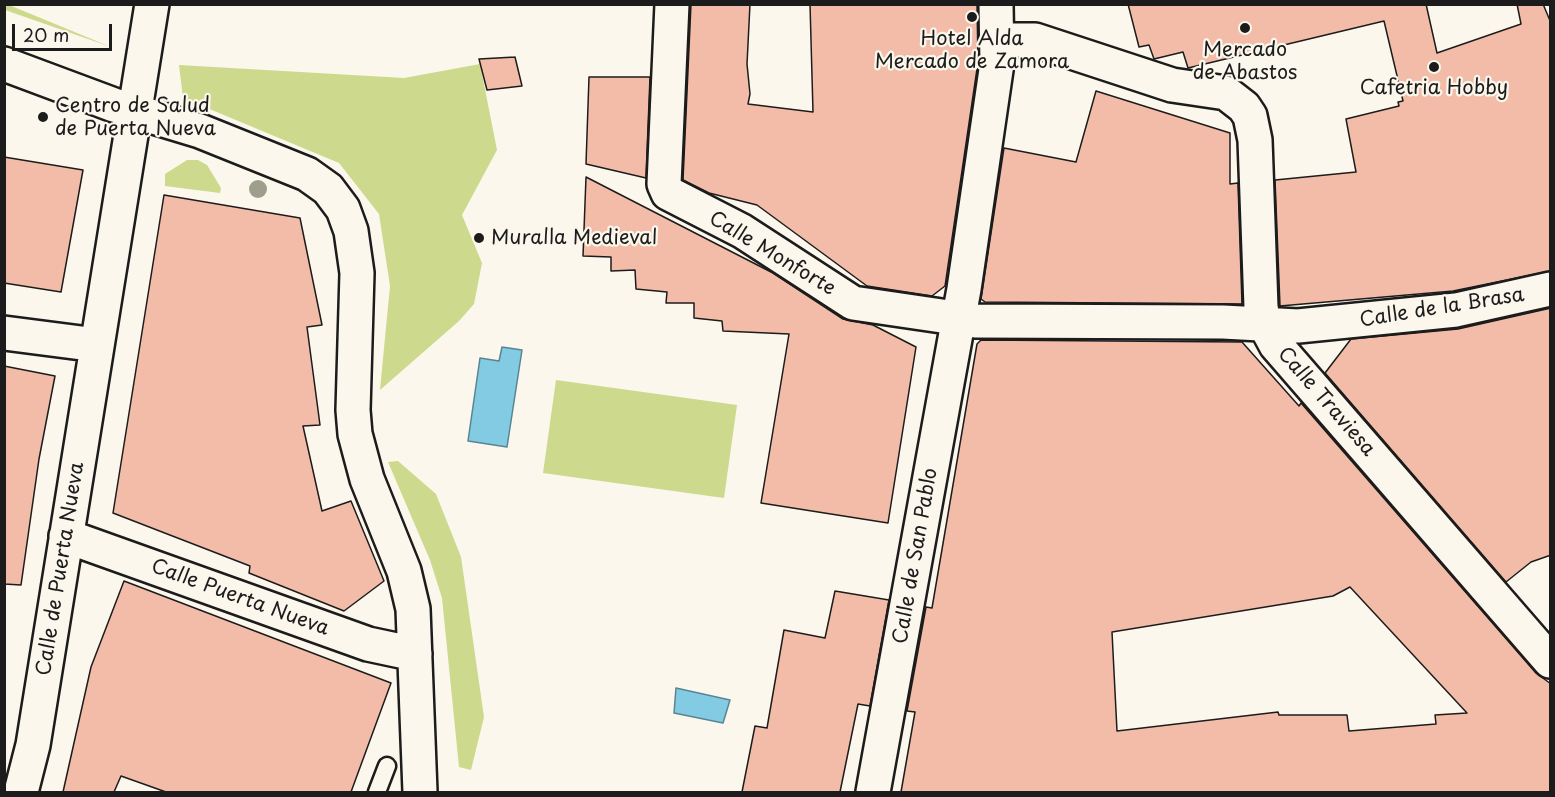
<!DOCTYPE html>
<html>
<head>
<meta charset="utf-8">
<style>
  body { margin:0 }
  #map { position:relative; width:1555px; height:797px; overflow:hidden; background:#fbf7ec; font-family:"Playpen Sans",sans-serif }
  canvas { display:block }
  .frame { position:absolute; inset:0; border:6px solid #1c1c1c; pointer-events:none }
  .scale { position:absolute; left:12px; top:24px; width:100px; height:27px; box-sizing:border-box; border:3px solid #1c1c1c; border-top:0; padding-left:8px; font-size:18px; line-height:21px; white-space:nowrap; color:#1c1c1c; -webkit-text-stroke:4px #fbf7ec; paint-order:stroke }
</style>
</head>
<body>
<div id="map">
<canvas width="1555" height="797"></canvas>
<div class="frame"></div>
<div class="scale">20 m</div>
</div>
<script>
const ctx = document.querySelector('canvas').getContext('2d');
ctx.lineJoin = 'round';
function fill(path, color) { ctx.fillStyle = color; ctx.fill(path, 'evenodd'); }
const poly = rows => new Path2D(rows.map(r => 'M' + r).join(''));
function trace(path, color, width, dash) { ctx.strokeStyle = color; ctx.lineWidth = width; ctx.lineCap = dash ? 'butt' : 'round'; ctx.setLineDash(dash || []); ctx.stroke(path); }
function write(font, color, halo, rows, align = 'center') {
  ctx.font = font + ' "Playpen Sans",sans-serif'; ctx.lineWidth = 4.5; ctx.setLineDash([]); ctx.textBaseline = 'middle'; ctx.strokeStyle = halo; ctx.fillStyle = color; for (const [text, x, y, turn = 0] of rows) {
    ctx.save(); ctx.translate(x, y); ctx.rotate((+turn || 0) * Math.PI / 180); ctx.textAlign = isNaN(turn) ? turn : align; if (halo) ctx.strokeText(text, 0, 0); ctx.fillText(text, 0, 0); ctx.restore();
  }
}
const green = poly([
  [5,4,9,5,111,47,5,10],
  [480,64,497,150,462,215,482,263,474,304,459,321,380,390,390,286,379,214,339,163,183,98,179,65,404,78],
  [187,160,198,160,207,165,221,188,220,193,165,186,165,174],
  [556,380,737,405,724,498,543,473],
  [398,461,436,494,461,557,484,717,471,770,459,767,442,598,430,560,388,462]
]);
const water = poly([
  [502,347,522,350,507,447,468,441,480,358,499,361,502,347],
  [676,688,730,700,723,723,674,713,676,688]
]);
const building = poly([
  [691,4,750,4,747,64,750,94,748,104,813,112,810,4,977,4,978,62,945,286,932,296,867,286,757,205,709,193,683,180,691,4],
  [1128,4,1426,4,1437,53,1521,24,1517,4,1543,4,1551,23,1551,271,1453,291,1280,306,1275,180,1356,172,1346,119,1399,106,1398,102,1403,101,1384,21,1188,68,1183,52,1154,59,1149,45,1139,47,1128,4],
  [515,57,522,86,487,90,479,59,515,57],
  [589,77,650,77,646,178,586,164,589,77],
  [1096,91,1230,133,1230,184,1238,183,1242,304,985,302,981,299,1004,148,1076,162,1096,91],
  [4,157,83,170,61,292,4,283,4,157],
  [586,177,773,273,843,319,873,325,916,347,888,523,761,503,789,334,723,331,722,321,694,318,694,303,666,303,667,292,636,289,635,270,611,271,611,257,583,256,586,177],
  [164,195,300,218,322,325,307,327,320,425,303,426,322,511,351,501,384,581,344,611,249,573,250,566,113,513,164,195],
  [1551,308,1551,555,1531,562,1506,582,1325,373,1351,339,1458,329,1551,308],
  [981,340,1242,342,1299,406,1301,403,1536,673,1551,684,1551,792,901,792,915,712,907,711,926,607,932,608,977,344,981,340],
  [1350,587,1467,713,1435,715,1436,724,1349,731,1347,715,1279,715,1278,712,1117,731,1112,632,1333,596,1350,587],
  [4,366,55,376,39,459,21,585,4,584,4,366],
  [124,581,391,683,351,792,166,792,121,776,114,792,63,792,91,667,124,581],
  [835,591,889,600,870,706,858,704,840,792,742,792,755,726,767,728,784,630,825,638,835,591]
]);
const service = poly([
  [377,792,387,766]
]);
const minor = poly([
  [672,4,664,184,668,193,742,231,853,303,976,321,1223,322,1298,326,1456,310,1550,289],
  [998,50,1011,40,1035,40,1172,85,1226,93,1244,107,1250,116,1255,140,1261,307,1264,323,1276,345,1550,661],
  [4,64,114,105,200,131,307,174,328,189,343,209,351,231,357,273,353,410,355,434,367,479,404,571,413,609,420,792],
  [4,333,97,345],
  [66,536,368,644,415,654],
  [21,792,33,745,152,4],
  [873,792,964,289,997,63,996,4]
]);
const trees = [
  [258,189]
];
const markers = [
  [972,17,6,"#1c1c1c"],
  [1245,28,6,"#1c1c1c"],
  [1434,67,6,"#1c1c1c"],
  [43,117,6,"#1c1c1c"],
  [479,238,6,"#1c1c1c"]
];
const poiNames = [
  ["Hotel Alda",972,39],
  ["Mercado de Zamora",972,62],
  ["Mercado",1245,50],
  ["de Abastos",1245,73],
  ["Cafetria Hobby",1434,88],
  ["Centro de Salud",55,106,"left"],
  ["de Puerta Nueva",55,129,"left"],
  ["Muralla Medieval",491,238,"left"]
];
const streetNames = [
  ["Calle Monforte",772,254,31],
  ["Calle de la Brasa",1442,308,-9],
  ["Calle Traviesa",1326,402,49],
  ["Calle de San Pablo",916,556,-80],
  ["Calle de Puerta Nueva",61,569,-81],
  ["Calle Puerta Nueva",240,598,20]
];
fill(green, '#cdd98c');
fill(water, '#82cbe3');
trace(water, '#598593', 1.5);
fill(building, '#f3bca8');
trace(building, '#1c1c1c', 1.5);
trace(service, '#1c1c1c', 21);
trace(minor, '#1c1c1c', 38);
trace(service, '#fbf7ec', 16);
trace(minor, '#fbf7ec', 33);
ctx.fillStyle = '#9e9e8c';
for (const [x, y] of trees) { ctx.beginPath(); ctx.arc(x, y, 9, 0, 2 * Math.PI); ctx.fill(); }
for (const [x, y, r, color] of markers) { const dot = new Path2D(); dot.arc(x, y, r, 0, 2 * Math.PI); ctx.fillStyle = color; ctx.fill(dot); trace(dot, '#fbf7ec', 2); }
write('20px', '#1c1c1c', '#fbf7ec', poiNames);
write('20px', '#1c1c1c', '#fbf7ec', streetNames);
</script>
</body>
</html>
